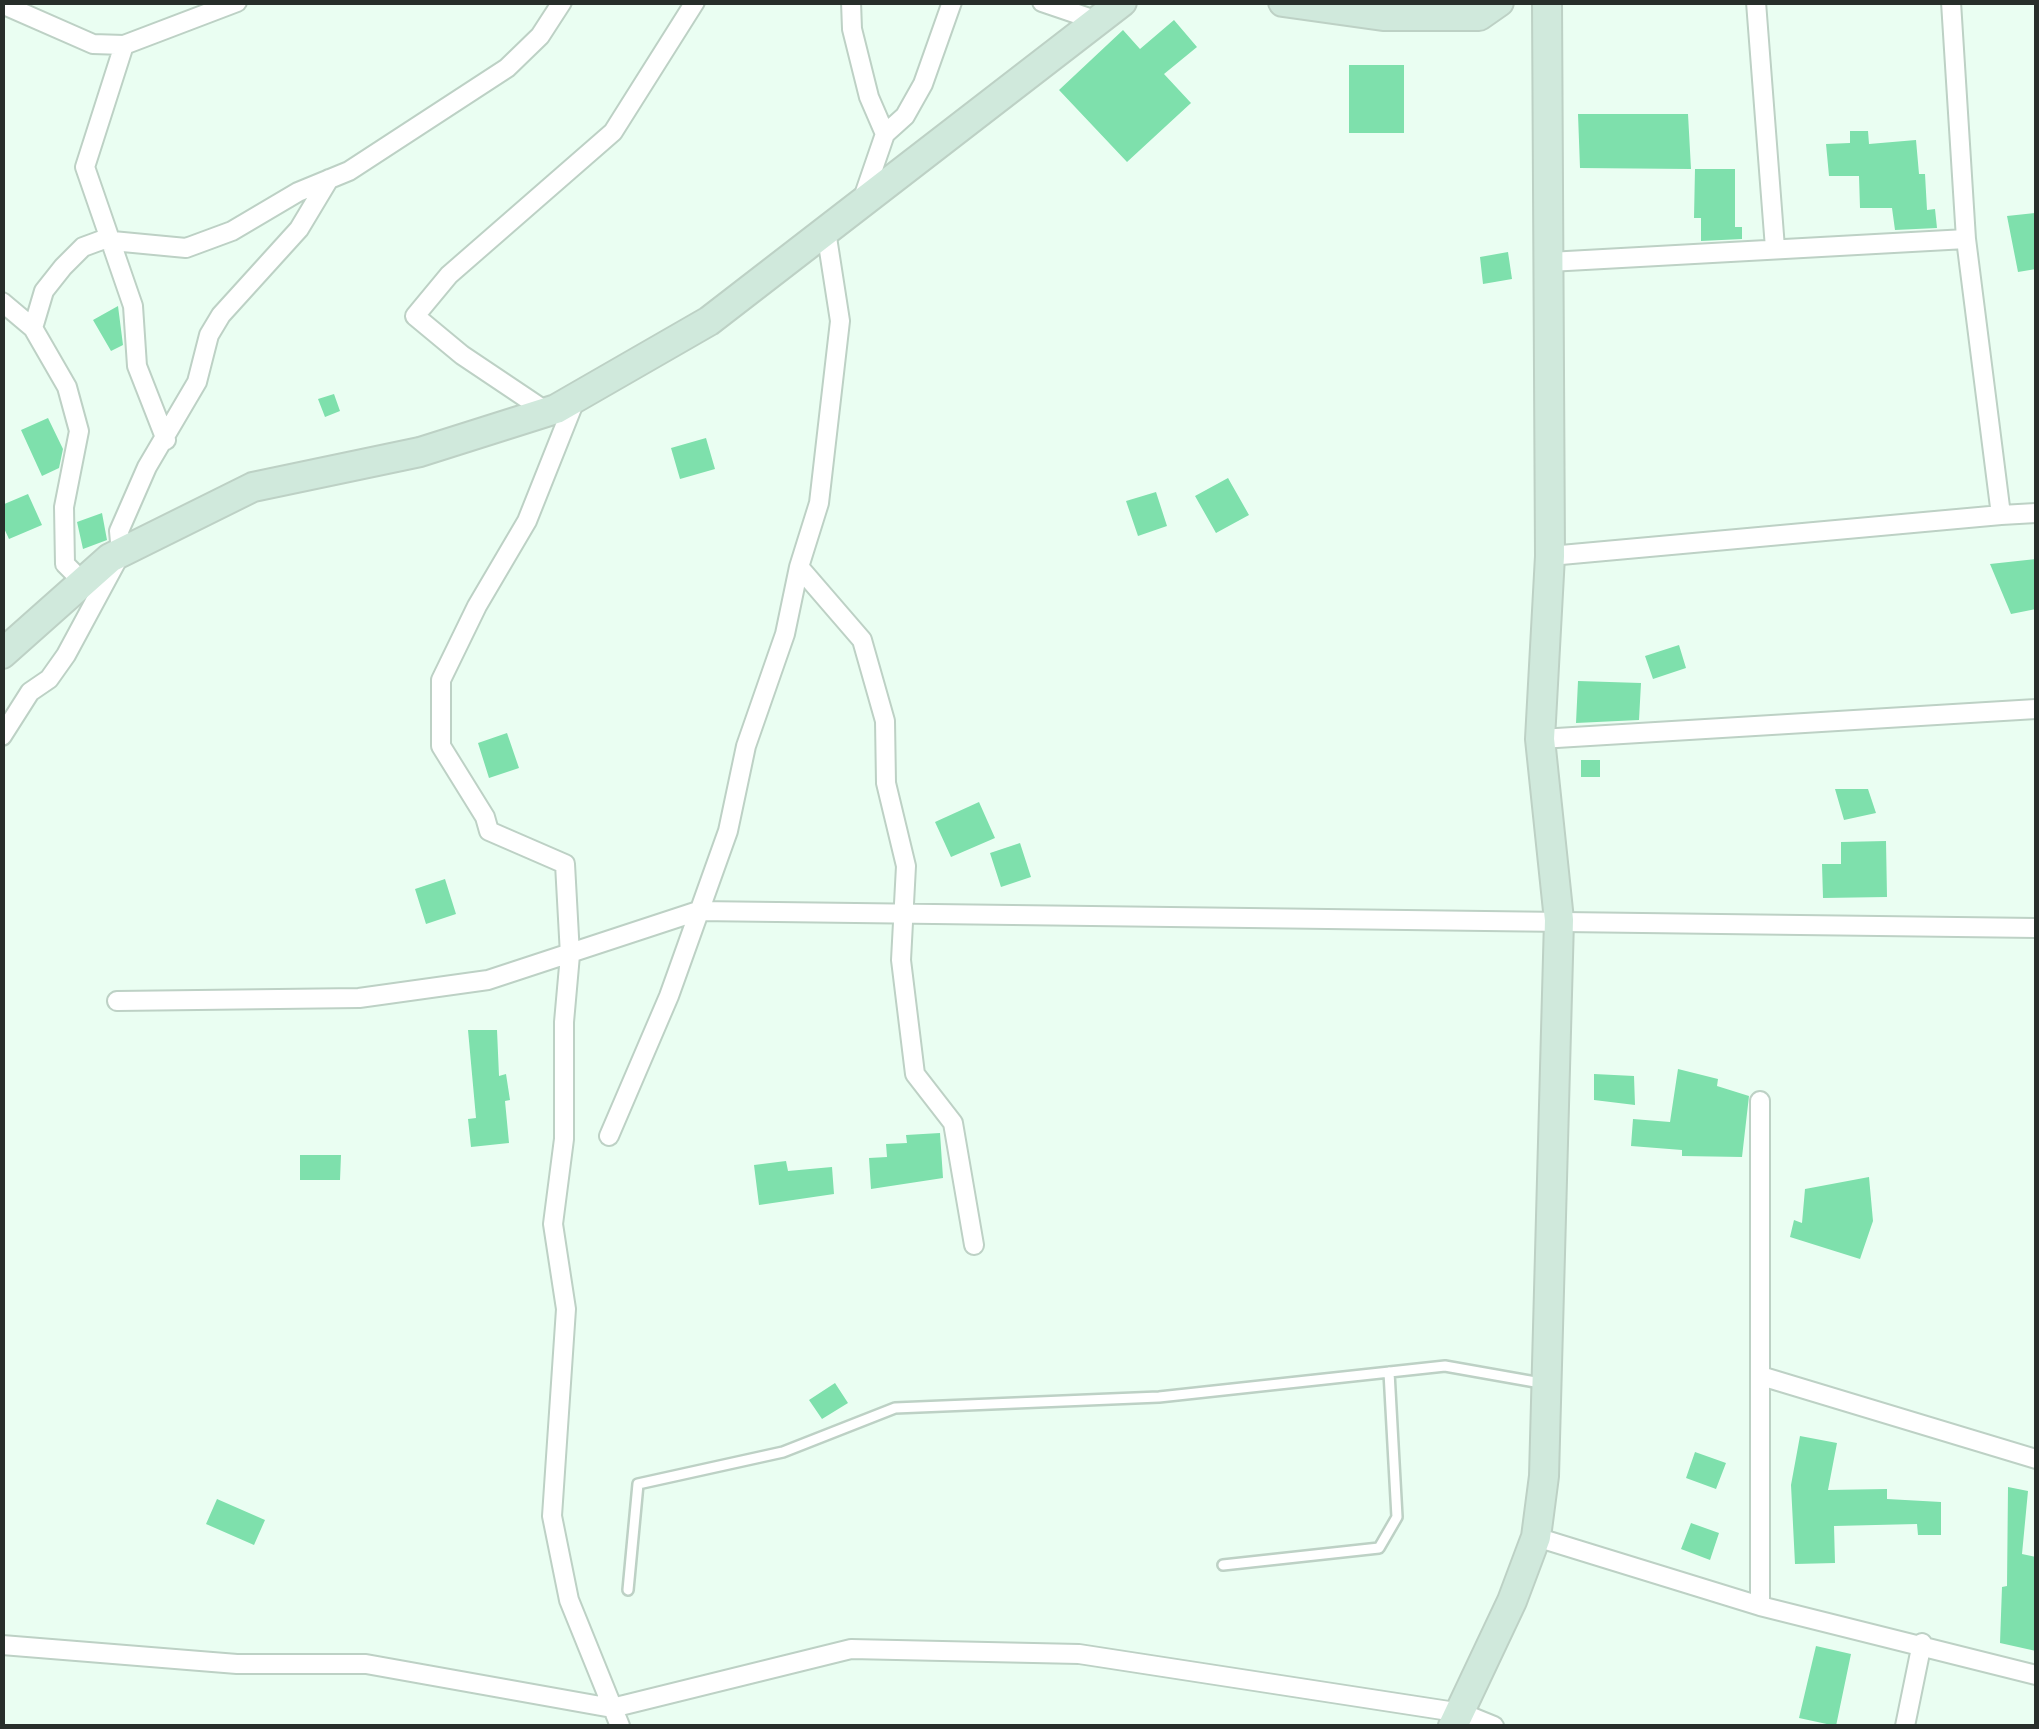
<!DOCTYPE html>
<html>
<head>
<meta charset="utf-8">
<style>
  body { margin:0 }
  #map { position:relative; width:2039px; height:1729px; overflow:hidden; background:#eafef2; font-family:"Golos Text",sans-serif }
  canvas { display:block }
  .frame { position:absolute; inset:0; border:5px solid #272e2a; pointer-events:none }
</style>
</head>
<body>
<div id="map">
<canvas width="2039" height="1729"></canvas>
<div class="frame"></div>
</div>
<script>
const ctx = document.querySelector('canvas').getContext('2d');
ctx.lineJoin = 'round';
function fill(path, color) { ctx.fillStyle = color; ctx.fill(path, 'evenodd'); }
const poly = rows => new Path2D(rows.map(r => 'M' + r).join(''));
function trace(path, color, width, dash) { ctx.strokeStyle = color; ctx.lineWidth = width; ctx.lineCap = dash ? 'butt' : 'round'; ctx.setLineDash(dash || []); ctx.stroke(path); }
const building = poly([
  [1174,20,1197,47,1164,74,1191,103,1127,162,1059,90,1123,30,1140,49],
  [1349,65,1404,65,1404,133,1349,133],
  [1578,114,1688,114,1691,169,1580,168],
  [1850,131,1868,131,1869,144,1916,140,1919,174,1925,174,1927,210,1935,209,1937,228,1895,230,1892,208,1860,208,1859,176,1829,176,1826,144,1850,143],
  [1695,169,1735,169,1735,227,1742,227,1742,239,1701,241,1701,218,1694,218],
  [2035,213,2036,269,2018,272,2007,216],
  [1508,252,1512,279,1483,284,1480,257],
  [118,306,123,345,111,351,93,320],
  [334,394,340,411,325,417,318,399],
  [48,418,63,449,59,468,42,476,21,430],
  [706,438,715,469,680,479,671,448],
  [1228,478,1249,515,1216,533,1195,496],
  [1156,492,1167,526,1138,536,1126,501],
  [28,494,42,525,9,539,2,524,2,505],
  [102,513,107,540,83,549,77,522],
  [2036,559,2036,609,2011,614,1990,564],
  [1679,645,1686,668,1653,679,1645,656],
  [1578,681,1641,683,1639,720,1576,723],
  [507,733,519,768,489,778,478,743],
  [1581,760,1600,760,1600,777,1581,777],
  [1835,789,1868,789,1876,813,1844,820],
  [979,802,995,838,951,857,935,822],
  [1886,841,1887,897,1823,898,1822,864,1841,864,1841,842],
  [1020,843,1031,877,1001,887,990,853],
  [445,879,456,914,426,924,415,889],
  [468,1030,497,1030,499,1076,506,1074,510,1100,505,1101,509,1143,471,1147,468,1119,476,1118],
  [1678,1069,1718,1079,1717,1086,1749,1096,1742,1157,1682,1156,1682,1150,1631,1146,1633,1119,1670,1122],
  [1594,1074,1634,1076,1635,1105,1594,1100],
  [940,1133,943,1178,871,1189,869,1158,887,1157,886,1144,907,1143,906,1135],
  [300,1155,341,1155,340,1180,300,1180],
  [786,1161,788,1171,832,1167,834,1194,759,1205,754,1165],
  [1869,1177,1873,1221,1860,1259,1790,1237,1794,1220,1802,1223,1805,1189],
  [835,1383,848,1403,822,1419,809,1400],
  [1800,1436,1837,1443,1828,1490,1887,1489,1887,1499,1941,1502,1941,1535,1918,1535,1917,1524,1834,1526,1835,1563,1795,1564,1791,1485],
  [1695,1452,1726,1463,1716,1489,1686,1478],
  [2008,1487,2028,1491,2022,1554,2036,1557,2036,1651,2000,1643,2002,1587,2007,1586],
  [217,1499,265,1520,254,1545,206,1524],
  [1691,1523,1719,1533,1710,1560,1681,1549],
  [1816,1646,1851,1654,1836,1726,1799,1718]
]);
const lane = poly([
  [1223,1565,1379,1548,1397,1517,1389,1372],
  [628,1590,638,1484,783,1452,895,1408,1159,1397,1445,1366,1541,1383]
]);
const street = poly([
  [851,2,852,29,869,97,885,134,863,198],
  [1042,2,1098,21],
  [1756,2,1775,248],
  [2,4,93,44,124,45],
  [885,134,905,116,923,84,952,2],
  [826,231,840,321,819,503,799,567,862,640,885,721,886,783,906,866,901,960,915,1074,953,1123,974,1245],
  [1966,239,2001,515,2036,513],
  [1549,262,1966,239,1951,2],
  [2,302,33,328],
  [576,398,527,521,477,606,441,680,441,746,485,817,489,831,565,864,570,955,564,1022,564,1139,553,1224,566,1309,552,1516,569,1600,620,1726],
  [547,412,462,355,415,316,449,275,613,132,695,2],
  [166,440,137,366,133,306,85,167,124,45,237,2],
  [1550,556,2001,515],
  [83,582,65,564,64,507,79,431,67,387,33,328,44,291,63,267,83,247,102,240,186,248,232,231,298,192,349,171,507,68,540,36,562,2],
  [2,736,30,692,49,679,66,655,121,553,119,531,147,467,197,382,209,335,221,315,299,229,329,179],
  [1540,739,2036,709],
  [117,1001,359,998,488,980,698,911,2036,928],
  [609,1136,669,996,728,831,746,746,785,634,799,567],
  [1761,1376,2036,1459],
  [1536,1537,1760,1606,2036,1675],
  [1760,1606,1760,1101],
  [2,1645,237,1664,366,1664,612,1708,851,1649,1079,1654,1462,1713,1494,1726],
  [1905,1726,1922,1643]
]);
const secondary = poly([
  [1283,2,1383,16,1479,16,1499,2],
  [2,654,110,558,253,487,420,452,556,409,709,321,1122,2],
  [1453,1726,1512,1601,1536,1537,1544,1476,1559,920,1540,739,1550,556,1547,2]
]);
fill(building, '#7ee0ac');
trace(lane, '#bdd1c5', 14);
trace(street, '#bdd1c5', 22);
trace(secondary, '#bdd1c5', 32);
trace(lane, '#fff', 9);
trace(street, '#fff', 18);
trace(secondary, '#d0e9dc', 28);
</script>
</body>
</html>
